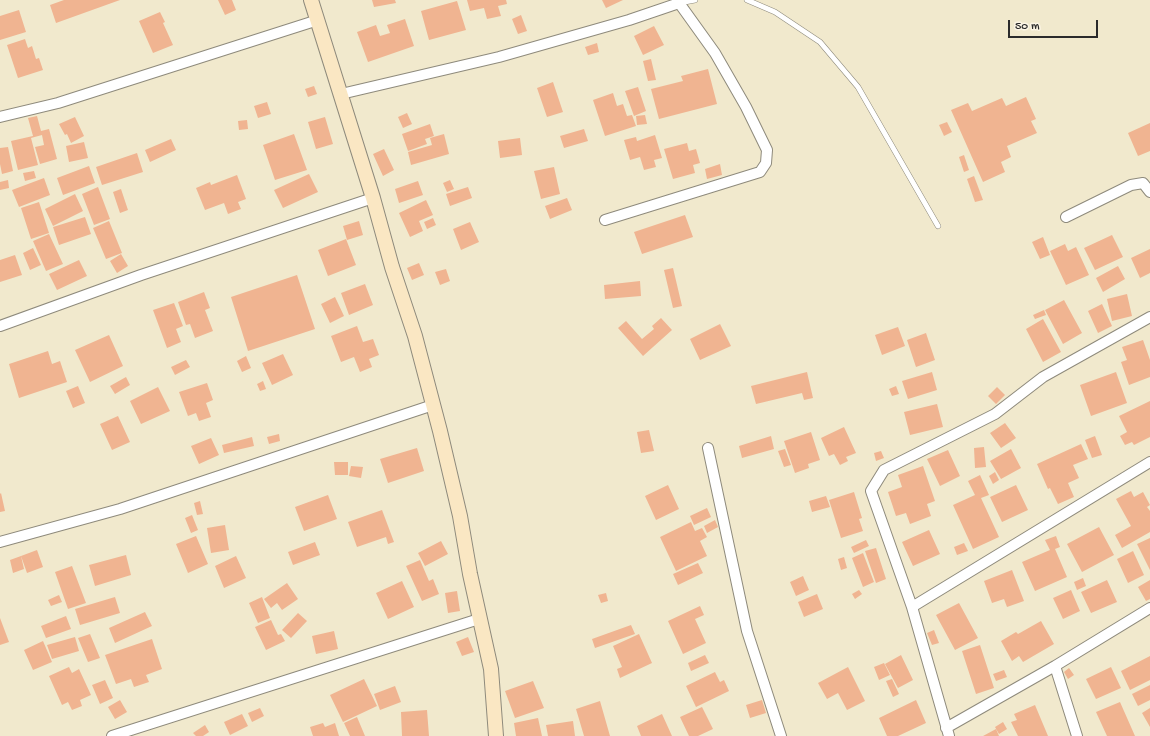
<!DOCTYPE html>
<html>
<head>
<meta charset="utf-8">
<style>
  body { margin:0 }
  #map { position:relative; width:1150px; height:736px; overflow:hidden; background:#f1e9cd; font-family:"Gochi Hand",sans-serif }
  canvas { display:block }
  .scale { position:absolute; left:1008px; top:20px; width:90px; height:18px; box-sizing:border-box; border:2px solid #2b2b2b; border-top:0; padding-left:5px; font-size:12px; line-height:14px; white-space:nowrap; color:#2b2b2b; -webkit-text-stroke:3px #fcf5e5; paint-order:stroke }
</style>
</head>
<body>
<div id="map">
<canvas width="1150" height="736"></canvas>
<div class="scale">50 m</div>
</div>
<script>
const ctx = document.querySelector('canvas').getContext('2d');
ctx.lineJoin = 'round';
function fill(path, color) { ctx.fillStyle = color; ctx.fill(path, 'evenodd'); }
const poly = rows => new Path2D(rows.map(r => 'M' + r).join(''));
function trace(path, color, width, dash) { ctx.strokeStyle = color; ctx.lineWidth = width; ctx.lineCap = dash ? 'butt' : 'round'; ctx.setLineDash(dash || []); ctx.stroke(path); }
const building = poly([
  [64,0,120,0,56,23,50,5],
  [218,0,232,0,236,10,225,15],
  [372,0,395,0,396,3,374,7],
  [467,0,506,0,507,4,498,6,501,16,487,19,484,8,470,11],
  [602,0,623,0,606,8],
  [457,1,466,30,429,40,421,11],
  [19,10,26,32,0,40,0,16],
  [160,12,165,22,163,23,173,45,153,53,139,21],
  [521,15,527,31,518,34,512,19],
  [405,19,414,46,368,62,357,32,376,25,380,36,390,33,387,25],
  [654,26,664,45,643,55,634,36],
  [25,39,28,48,32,46,36,59,39,58,43,70,18,78,7,45],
  [597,43,599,52,588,55,585,47],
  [651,59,656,80,648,81,643,61],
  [708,69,717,104,659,119,651,89,683,81,681,76],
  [553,82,563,112,547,117,537,88],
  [314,86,317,94,308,97,305,89],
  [638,87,646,111,634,116,625,91],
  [613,93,617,106,623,104,627,116,632,115,636,126,605,136,593,100],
  [1026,97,1036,119,1031,121,1037,133,1007,146,1011,157,1001,162,1005,172,983,182,951,110,968,103,972,111,1002,98,1006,106],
  [267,102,271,114,258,118,254,106],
  [407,113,412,124,403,128,398,117],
  [645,115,647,124,637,125,636,116],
  [37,116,41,131,49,129,57,159,40,164,35,147,44,145,42,135,31,138,38,165,18,170,11,141,33,136,28,118],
  [75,117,84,136,71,143,67,134,65,135,59,124],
  [325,117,333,144,316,149,308,122],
  [247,120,248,129,239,130,238,121],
  [947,122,952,132,944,136,939,125],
  [1150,123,1150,151,1138,156,1128,133],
  [430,124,434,136,425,139,427,144,408,151,402,134],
  [584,129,588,141,564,148,560,136],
  [294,134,307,170,275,180,263,145],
  [444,134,449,154,411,165,408,152,432,145,430,138],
  [655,135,662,158,654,160,656,167,644,170,640,157,630,160,624,140,636,137,637,141],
  [520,138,522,155,500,158,498,141],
  [171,139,176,150,150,162,145,150],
  [84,142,88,158,69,162,66,146],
  [687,143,689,151,696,149,700,163,693,165,695,173,673,179,664,149],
  [8,147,13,171,2,174,0,164,0,148],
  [384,149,394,170,383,176,373,154],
  [137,153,143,172,102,185,96,167],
  [964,155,969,170,964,172,959,157],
  [720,164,722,175,707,179,705,169],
  [89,166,95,183,63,195,57,178],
  [554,167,560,194,541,199,534,171],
  [34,171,36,178,25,181,23,173],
  [309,174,318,192,283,208,274,190],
  [237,175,246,199,238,202,241,209,228,214,224,203,205,210,196,188,210,182,211,185],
  [974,176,983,200,975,202,967,179],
  [44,178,50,195,19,207,12,190],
  [8,180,9,188,0,190,0,182],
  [450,180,454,189,447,192,443,183],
  [418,181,423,195,399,203,395,189],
  [98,187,110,219,94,225,82,194],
  [468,187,472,198,450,206,446,194],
  [121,189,128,210,120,213,113,192],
  [75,194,83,211,53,226,45,209],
  [567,198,572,210,550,219,545,206],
  [426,200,433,215,419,221,423,231,410,237,399,213],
  [39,202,49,233,31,239,21,208],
  [685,215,693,237,642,254,634,232],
  [85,217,91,234,59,245,53,227],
  [433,218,436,225,427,229,424,222],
  [109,221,122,253,106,259,93,228],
  [359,221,363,235,347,240,343,226],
  [470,222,479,242,461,250,453,229],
  [49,234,63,264,46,271,33,241],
  [1112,235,1123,257,1095,270,1084,248],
  [1043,237,1050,255,1040,259,1032,242],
  [346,239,356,265,328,276,318,250],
  [1065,244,1068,251,1076,247,1089,275,1066,285,1050,251],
  [33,248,41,265,30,270,23,253],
  [1150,249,1150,273,1140,278,1131,258],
  [121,254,128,266,117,273,110,261],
  [15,255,22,275,0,282,0,260],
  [79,260,87,276,57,290,49,274],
  [419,263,424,275,412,280,407,268],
  [1118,266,1125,279,1103,292,1096,278],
  [673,268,682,306,673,308,664,270],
  [446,269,450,281,440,285,435,272],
  [297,275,315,329,248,351,231,297],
  [640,281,641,296,605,299,604,285],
  [365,284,373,305,349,315,341,293],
  [204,292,210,308,205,310,213,331,195,338,190,324,186,325,178,302],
  [1127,294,1132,316,1112,321,1107,299],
  [335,297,344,316,330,323,321,304],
  [1064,300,1082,333,1063,344,1045,310],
  [174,303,183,326,176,329,181,342,167,348,153,310],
  [1102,304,1112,326,1098,333,1088,311],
  [1044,310,1046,315,1035,319,1033,315],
  [661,318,672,330,643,356,618,328,626,321,642,339,654,329,652,326],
  [1043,319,1061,352,1043,362,1026,329],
  [720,324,731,346,700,360,690,339],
  [357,326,363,342,373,339,379,355,369,359,372,367,360,372,354,357,341,362,331,336],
  [898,327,905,346,882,355,875,335],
  [926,333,935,360,916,367,907,340],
  [109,335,123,366,90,382,75,350],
  [1143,340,1150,360,1150,377,1129,385,1121,362,1127,360,1122,347],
  [48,351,52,364,60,361,67,382,19,398,9,364],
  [283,354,293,375,272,385,262,363],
  [246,356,251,368,242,372,237,361],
  [186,360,190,367,175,375,171,367],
  [807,372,813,398,804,400,802,393,756,404,751,386],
  [932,372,937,390,908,399,902,381],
  [1116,372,1127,403,1091,416,1080,385],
  [126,377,130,385,115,394,110,386],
  [263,381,266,389,260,391,257,384],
  [207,383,213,400,206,403,211,417,199,421,196,413,188,416,179,392],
  [78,386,85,403,73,408,66,391],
  [896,386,899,394,892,396,889,389],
  [158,387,170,411,141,424,130,401],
  [997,387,1005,395,996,404,988,396],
  [1150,401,1150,437,1134,445,1132,442,1125,445,1120,436,1127,432,1119,416],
  [937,404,943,427,910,435,904,412],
  [118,416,130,442,112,450,100,424],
  [1005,423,1016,438,1001,448,990,433],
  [844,427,856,453,846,457,848,461,840,465,834,454,829,456,821,438],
  [649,430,654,451,641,453,637,432],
  [811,432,820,460,808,464,809,468,795,473,784,441],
  [279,434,280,441,269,444,267,437],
  [771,436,774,449,742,458,739,446],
  [1095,436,1102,455,1092,458,1085,440],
  [252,437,254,446,224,453,222,445],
  [211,438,219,455,199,464,191,446],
  [1081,444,1088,459,1073,465,1079,478,1068,483,1074,497,1058,504,1050,488,1048,489,1037,464],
  [984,447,986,467,975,468,974,448],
  [417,448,424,471,388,483,380,459],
  [785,449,791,465,784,467,778,451],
  [1011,449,1021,468,1001,479,990,461],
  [948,450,960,476,940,486,927,459],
  [881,451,884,458,876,461,874,453],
  [334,462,348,462,348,475,335,475],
  [351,466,363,467,361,478,349,476],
  [923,466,935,501,927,504,931,516,910,524,906,513,896,516,888,492,902,487,898,475],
  [995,472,999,480,993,484,989,476],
  [980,475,989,495,981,498,999,537,973,549,953,505,975,495,968,481],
  [668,485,679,509,656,520,645,496],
  [1016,485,1028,510,1002,522,990,497],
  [1131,491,1134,497,1143,492,1150,505,1147,507,1150,511,1150,532,1122,548,1115,535,1131,526,1116,499],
  [854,492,862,518,859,519,863,531,841,538,829,500],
  [1,493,5,511,0,512,0,494],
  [328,495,337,519,304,531,295,507],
  [826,496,830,507,812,512,809,501],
  [200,501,203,514,197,515,194,503],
  [707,508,711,517,694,525,690,516],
  [382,510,394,542,388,544,386,537,357,547,348,522],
  [192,515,198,530,191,533,185,518],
  [715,520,718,527,707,533,704,526],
  [691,522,695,531,702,528,707,537,700,541,707,556,676,571,660,537],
  [225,525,229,550,211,553,207,528],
  [1099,527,1114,555,1082,572,1067,544],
  [929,530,940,554,913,566,902,542],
  [196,536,208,564,188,573,176,544],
  [1056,536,1060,547,1055,549,1067,577,1035,591,1022,562,1050,550,1045,540],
  [1150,538,1150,570,1137,544],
  [866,540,869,546,854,553,851,547],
  [441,541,448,554,425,566,418,553],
  [315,542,320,555,293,565,288,552],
  [964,543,968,551,957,555,954,547],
  [876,548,886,579,876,583,865,551],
  [37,550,43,567,27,573,21,556],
  [1133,551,1144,575,1128,583,1117,559],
  [863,553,874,582,863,587,852,558],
  [126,555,131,575,95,586,89,565],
  [21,556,24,569,13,573,10,560],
  [236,556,246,578,224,588,215,566],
  [844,557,847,568,841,570,838,559],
  [420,560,429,581,433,579,439,594,422,601,406,566],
  [698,563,703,573,678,585,673,574],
  [72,566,86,603,68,609,55,572],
  [1012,570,1024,601,1007,607,1004,599,992,603,984,581],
  [803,576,809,590,796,596,790,582],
  [1083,578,1086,586,1077,590,1074,582],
  [1107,580,1117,602,1091,613,1081,592],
  [1150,580,1150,599,1146,601,1138,587],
  [402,581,414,607,388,619,376,593],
  [287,583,298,599,282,610,277,603,271,608,264,599],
  [859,590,862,594,855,599,852,594],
  [1071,590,1080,611,1063,619,1053,598],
  [457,591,460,611,448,613,445,593],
  [606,593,608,601,601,603,598,595],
  [817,594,823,609,804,617,798,602],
  [59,595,62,602,51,606,48,600],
  [115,597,120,613,80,625,75,609],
  [262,597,270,618,258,623,249,603],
  [959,603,978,638,955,650,936,615],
  [700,606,704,615,695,619,706,643,683,654,668,621],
  [145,612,152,626,115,643,109,628],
  [298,613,307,621,291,638,282,630],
  [66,616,71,629,46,638,41,626],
  [0,618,9,642,0,645],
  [271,620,278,635,281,634,285,641,266,650,255,627],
  [1041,621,1054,644,1023,662,1019,656,1012,661,1001,641,1016,632,1018,634],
  [631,625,635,634,595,648,592,639],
  [934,630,939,643,932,645,927,633],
  [334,631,338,649,316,654,312,636],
  [90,634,100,658,88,662,78,638],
  [639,634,652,663,620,678,617,669,622,667,613,646],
  [75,637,79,651,52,659,47,645],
  [468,637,474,652,462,656,456,642],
  [152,639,162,669,146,675,149,682,134,687,131,679,116,684,105,655],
  [43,641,52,662,33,670,24,650],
  [980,645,994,688,976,694,962,651],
  [705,655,709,663,691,671,688,663],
  [901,655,913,680,898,688,885,664],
  [1150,656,1150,680,1130,690,1121,671],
  [884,663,890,675,879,680,874,667],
  [69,667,72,673,79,669,91,695,80,700,82,706,72,710,68,702,62,705,49,676],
  [848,667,865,701,847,710,838,693,827,699,818,683],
  [1111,667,1121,688,1096,699,1086,679],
  [1069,668,1074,675,1068,679,1064,672],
  [1004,670,1007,677,996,681,993,674],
  [715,672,720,682,724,680,729,691,696,707,686,686],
  [364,679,377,706,343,722,330,695],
  [892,679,899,694,893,697,886,681],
  [105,680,113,698,100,704,92,685],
  [533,681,544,708,515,718,505,691],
  [1150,685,1150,700,1138,706,1132,694],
  [395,686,401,702,380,710,374,694],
  [120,700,127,712,115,719,108,707],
  [762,700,766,713,750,718,746,705],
  [916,700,926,723,898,736,887,736,879,718],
  [600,701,610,736,584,736,576,709],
  [1120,702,1135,736,1107,736,1096,712],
  [1035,705,1048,736,1018,736,1011,722,1017,720,1014,714],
  [702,707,713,729,698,736,689,736,680,717],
  [260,708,264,716,252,722,248,713],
  [1150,708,1150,727,1142,713],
  [427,710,429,736,402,736,401,712],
  [242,714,248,726,230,735,224,722],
  [662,714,672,736,641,736,637,726],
  [357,717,365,736,350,736,344,723],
  [538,718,542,736,516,736,514,723],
  [573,721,575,736,548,736,546,725],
  [1003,722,1007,729,999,734,995,727],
  [323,723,325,727,335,723,339,736,313,736,310,727],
  [205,725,209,732,203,736,196,736,193,733],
  [996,729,999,736,983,736]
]);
const lane = poly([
  [747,0,775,12,820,42,858,87,938,226],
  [679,3,695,0]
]);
const street = poly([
  [341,94,499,57,629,20,679,3],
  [0,117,58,103,318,20],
  [1066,217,1131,185,1143,183,1150,192],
  [605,220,760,172,766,163,767,150,746,107,715,53,677,0],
  [0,326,141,275,373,198],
  [708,448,747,631,781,736],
  [0,542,120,509,433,405],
  [912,607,1150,462],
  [1055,666,1077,736],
  [946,728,1055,666,1150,608],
  [112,736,479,619],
  [949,736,912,607,871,491,884,470,995,414,1043,377,1150,317]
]);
const secondary = poly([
  [311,0,373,198,392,267,415,336,440,431,460,516,470,574,491,669,496,736]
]);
fill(building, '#f0b491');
trace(lane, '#8e8a7c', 6);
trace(street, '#8e8a7c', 12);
trace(secondary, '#8e8a7c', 16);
trace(lane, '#fff', 5);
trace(street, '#fff', 10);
trace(secondary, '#fae7c3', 14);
</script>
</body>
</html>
